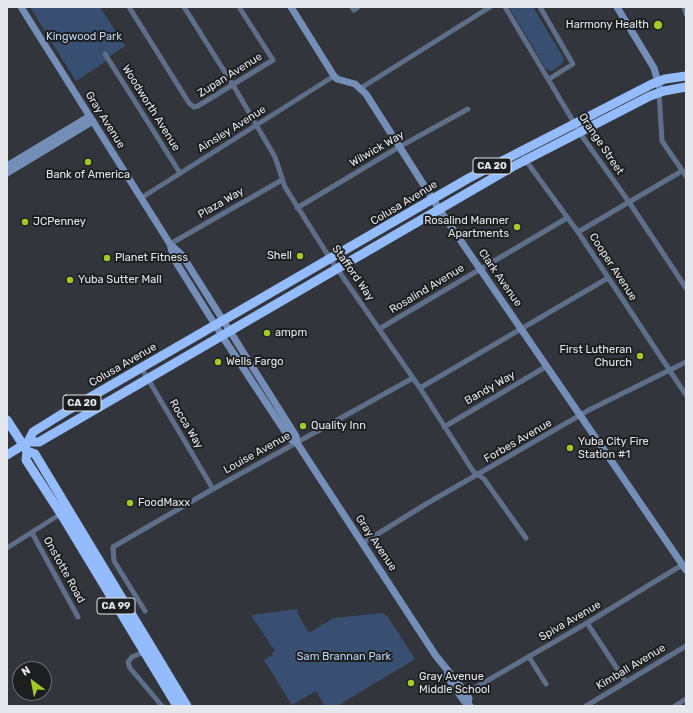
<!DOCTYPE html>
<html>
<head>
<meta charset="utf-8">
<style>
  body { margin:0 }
  #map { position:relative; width:693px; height:713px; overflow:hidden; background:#32363c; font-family:Rubik,sans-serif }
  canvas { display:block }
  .frame { position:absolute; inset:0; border:8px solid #e4e7eb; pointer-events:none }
  .north { position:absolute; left:12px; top:661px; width:40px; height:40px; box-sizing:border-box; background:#1c1e20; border:1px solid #6c6e71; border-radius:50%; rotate:328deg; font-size:11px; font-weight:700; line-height:16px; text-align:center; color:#e4e7eb }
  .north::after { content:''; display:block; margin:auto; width:14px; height:18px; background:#a2c928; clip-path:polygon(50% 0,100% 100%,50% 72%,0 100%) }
</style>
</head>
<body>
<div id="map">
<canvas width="693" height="713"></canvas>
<div class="frame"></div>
<div class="north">N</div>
</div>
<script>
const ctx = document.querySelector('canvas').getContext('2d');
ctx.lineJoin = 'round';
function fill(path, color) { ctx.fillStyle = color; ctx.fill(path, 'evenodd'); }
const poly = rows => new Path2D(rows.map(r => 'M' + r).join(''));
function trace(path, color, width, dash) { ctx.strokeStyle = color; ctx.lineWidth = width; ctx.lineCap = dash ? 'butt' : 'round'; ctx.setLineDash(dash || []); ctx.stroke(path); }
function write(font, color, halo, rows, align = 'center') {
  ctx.font = font + ' Rubik,sans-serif'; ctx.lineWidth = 4; ctx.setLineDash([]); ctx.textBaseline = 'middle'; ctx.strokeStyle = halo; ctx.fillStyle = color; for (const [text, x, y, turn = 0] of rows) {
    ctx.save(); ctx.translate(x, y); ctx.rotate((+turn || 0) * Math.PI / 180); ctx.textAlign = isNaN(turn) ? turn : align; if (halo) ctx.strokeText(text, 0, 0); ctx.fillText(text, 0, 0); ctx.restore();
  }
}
const green = poly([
  [30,7,100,7,125,46,110,56,105,62,76,81],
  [509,7,533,7,564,59,562,64,552,71,546,69],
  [297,609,297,612,308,632,312,631,334,618,382,613,388,617,415,659,337,706,325,706,316,691,292,705,264,660,273,655,272,653,275,651,251,615]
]);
const street = poly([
  [129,7,189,103,194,107,198,106,273,60,239,7],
  [184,7,233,85,275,157,285,187,331,260,420,388,473,471,484,479,526,538],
  [352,7,354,10,358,7],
  [505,7,582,136,629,202,686,288],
  [540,7,573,64,549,79],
  [684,7,686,14],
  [105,54,180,173],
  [361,88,490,7],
  [659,92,662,141,686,176],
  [524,158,578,232,686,395],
  [141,198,334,76],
  [297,208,399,147,468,109],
  [578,232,682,171],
  [170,244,282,180],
  [379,329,567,218],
  [142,369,213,489],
  [420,388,608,278],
  [444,427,547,366],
  [32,533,78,617],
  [363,543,426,504,589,410,686,362],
  [7,548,62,513],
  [145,611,114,561,113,547,213,489,413,378],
  [587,623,626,682],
  [144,652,132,657,128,662,130,668,162,706],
  [529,657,546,684],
  [466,693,587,623,682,565],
  [586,706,686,646],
  [675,706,686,699]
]);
const secondary = poly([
  [21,7,170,244,174,259,224,339,290,439,297,443],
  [291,7,334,76,337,79,355,84,366,94,439,209,686,570],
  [617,7,654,68,659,86],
  [7,166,90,116],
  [7,173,93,121],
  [170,244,182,255,296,436,297,443,436,656,466,693,469,698,468,704],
  [446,675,464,701,470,706]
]);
const highway = poly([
  [7,420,27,451,35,454,187,706],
  [28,442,33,432,70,409,469,178,652,84,665,79,686,76],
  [28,442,39,442,512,167,650,96,664,91,686,87],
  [27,451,26,460,61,514,177,706],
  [7,455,28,442]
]);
const markers = [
  [658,25,5,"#a2c928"],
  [88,162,4,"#a2c928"],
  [25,222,4,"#a2c928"],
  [517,227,4,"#a2c928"],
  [300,256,4,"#a2c928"],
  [107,258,4,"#a2c928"],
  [70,280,4,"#a2c928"],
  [267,333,4,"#a2c928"],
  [640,356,4,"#a2c928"],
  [218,362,4,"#a2c928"],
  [303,426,4,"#a2c928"],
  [570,448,4,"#a2c928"],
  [130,503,4,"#a2c928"],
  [411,683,4,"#a2c928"]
];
const shields = [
  [492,166,38],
  [82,403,38],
  [116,606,38]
];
const shieldNames = [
  ["CA 20",492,166],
  ["CA 20",82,403],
  ["CA 99",116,606]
];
const poiNames = [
  ["Harmony Health",649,25,"right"],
  ["Bank of America",88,175,"center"],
  ["Rosalind Manner",509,221,"right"],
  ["Apartments",509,234,"right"],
  ["JCPenney",33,222],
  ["Shell",292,256,"right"],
  ["Planet Fitness",115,258],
  ["Yuba Sutter Mall",78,280],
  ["ampm",275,333],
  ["First Lutheran",632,350,"right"],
  ["Church",632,363,"right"],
  ["Wells Fargo",226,362],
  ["Quality Inn",311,426],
  ["Yuba City Fire",578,442],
  ["Station #1",578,455],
  ["FoodMaxx",138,503],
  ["Gray Avenue",419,677],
  ["Middle School",419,690]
];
const parkNames = [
  ["Kingwood Park",84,37],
  ["Sam Brannan Park",344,657]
];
const streetNames = [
  ["Zupan Avenue",230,75,-32],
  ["Woodworth Avenue",151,108,58],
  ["Gray Avenue",105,120,58],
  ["Ainsley Avenue",232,129,-32],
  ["Orange Street",601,144,56],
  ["Wilwick Way",377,149,-30],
  ["Plaza Way",221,203,-30],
  ["Colusa Avenue",404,203,-31],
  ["Cooper Avenue",613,267,57],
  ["Stafford Way",353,273,55],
  ["Clark Avenue",500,278,55],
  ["Rosalind Avenue",427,289,-31],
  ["Colusa Avenue",123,365,-30],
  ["Bandy Way",490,388,-30],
  ["Rocca Way",186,424,59],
  ["Forbes Avenue",518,441,-30],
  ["Louise Avenue",257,453,-29],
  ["Gray Avenue",376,543,56],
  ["Onstotte Road",64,570,61],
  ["Spiva Avenue",570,621,-30],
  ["Kimball Avenue",631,667,-31]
];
fill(green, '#394f72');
trace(street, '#5f6f89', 5);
trace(secondary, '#758eb8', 7);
trace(highway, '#94bcfc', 9);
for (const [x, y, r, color] of markers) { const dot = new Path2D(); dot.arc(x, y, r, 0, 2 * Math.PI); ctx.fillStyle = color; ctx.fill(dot); trace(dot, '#1c1e20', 1.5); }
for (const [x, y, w] of shields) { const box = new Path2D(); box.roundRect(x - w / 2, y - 8, w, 16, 3); ctx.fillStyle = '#1c1e20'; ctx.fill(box); trace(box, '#e4e7eb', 1); }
write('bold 10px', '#e4e7eb', null, shieldNames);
write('11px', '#e4e7eb', '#1c1e20', poiNames, 'left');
write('11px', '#bed3f5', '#1c1e20', parkNames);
write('11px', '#e4e7eb', '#1c1e20', streetNames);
</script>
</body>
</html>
